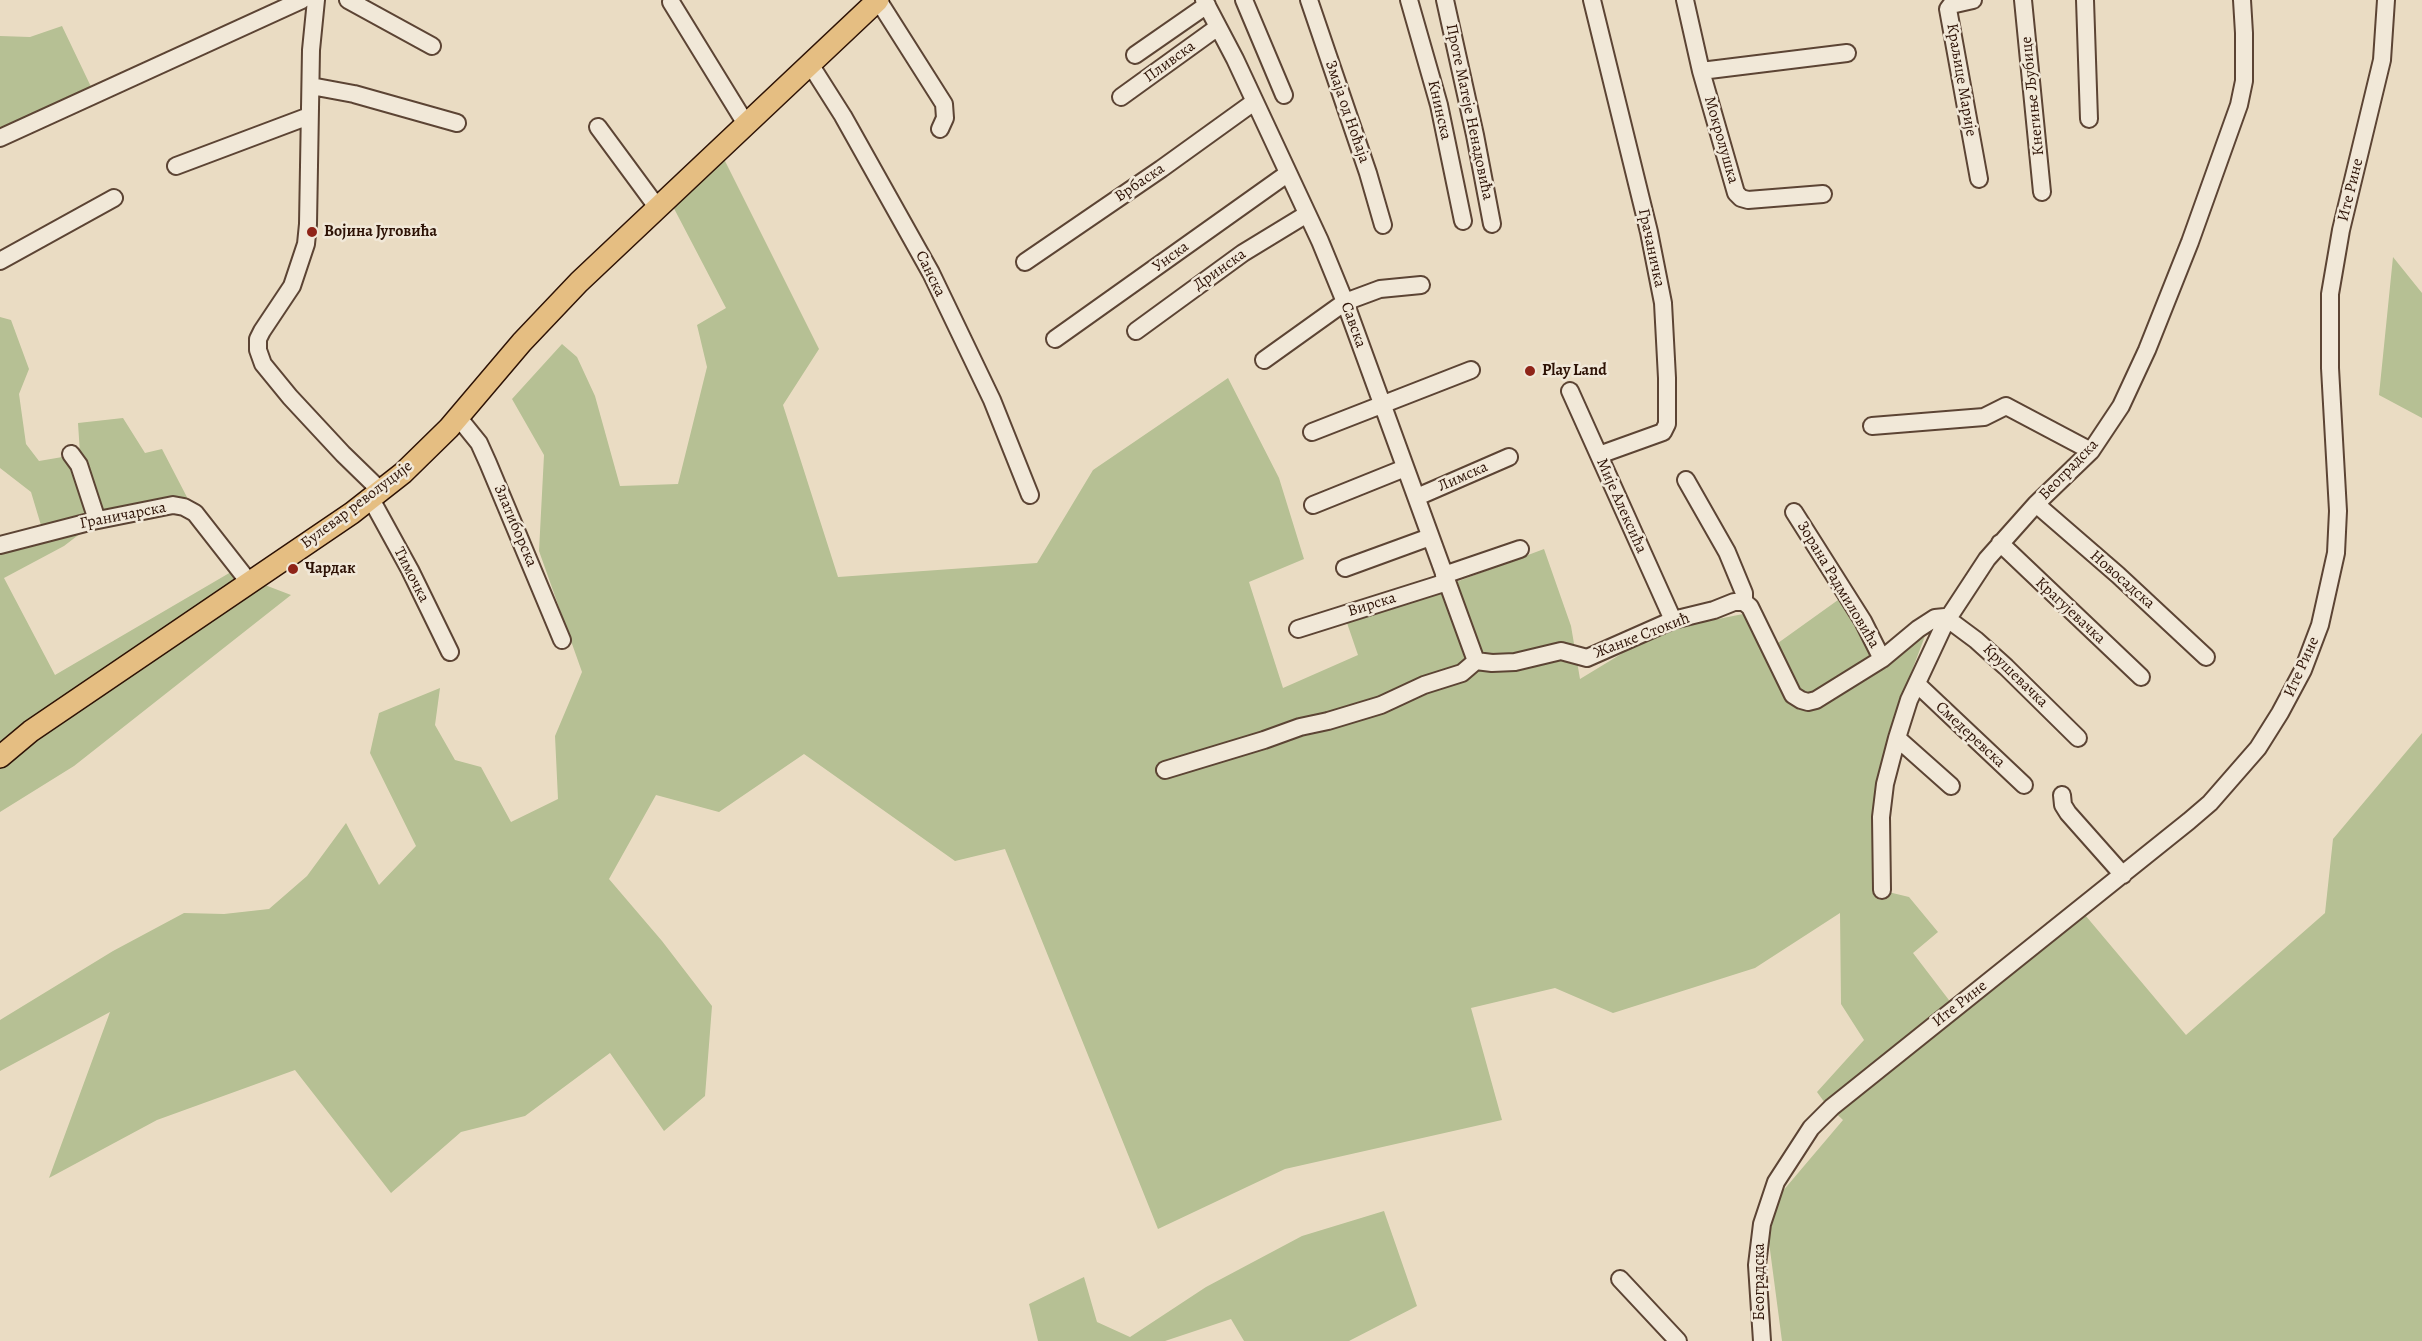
<!DOCTYPE html>
<html>
<head>
<meta charset="utf-8">
<style>
  body { margin:0 }
  canvas { display:block; background:#eadcc3 }
</style>
</head>
<body>
<canvas width="2422" height="1341"></canvas>
<script>
const ctx = document.querySelector('canvas').getContext('2d');
ctx.lineJoin = 'round';
function fill(path, color) { ctx.fillStyle = color; ctx.fill(path, 'evenodd'); }
const poly = rows => new Path2D(rows.map(r => 'M' + r).join(''));
function trace(path, color, width, dash) { ctx.strokeStyle = color; ctx.lineWidth = width; ctx.lineCap = dash ? 'butt' : 'round'; ctx.setLineDash(dash || []); ctx.stroke(path); }
function write(font, color, halo, rows, align = 'center') {
  ctx.font = font + ' Alegreya,serif'; ctx.lineWidth = 5; ctx.setLineDash([]); ctx.textBaseline = 'middle'; ctx.strokeStyle = halo; ctx.fillStyle = color; for (const [text, x, y, turn = 0] of rows) {
    ctx.save(); ctx.translate(x, y); ctx.rotate((+turn || 0) * Math.PI / 180); ctx.textAlign = isNaN(turn) ? turn : align; if (halo) ctx.strokeText(text, 0, 0); ctx.fillText(text, 0, 0); ctx.restore();
  }
}
const green = poly([
  [62,26,94,93,0,138,0,36,30,37],
  [719,149,819,349,783,405,838,577,1037,563,1093,470,1228,378,1279,478,1304,559,1249,582,1283,688,1358,655,1347,623,1544,549,1571,626,1580,679,1636,645,1683,626,1743,614,1771,648,1838,600,1877,658,1925,636,1888,734,1881,769,1876,889,1909,897,1938,932,1913,953,1955,1008,2080,909,2186,1035,2325,913,2333,839,2422,733,2422,1341,1782,1341,1765,1212,1843,1120,1825,1103,1817,1092,1864,1040,1841,1004,1840,913,1755,968,1613,1013,1555,988,1471,1008,1502,1120,1285,1169,1158,1229,1005,849,955,861,804,754,719,812,656,795,609,879,662,941,712,1006,705,1096,664,1131,610,1053,525,1116,461,1132,391,1193,295,1070,157,1120,49,1178,110,1012,0,1071,0,1020,113,951,184,913,224,914,269,909,307,876,346,823,379,885,416,846,370,753,379,713,440,688,435,725,455,760,481,767,511,822,558,799,555,736,582,672,539,551,544,455,512,399,562,344,577,357,595,396,620,486,678,484,707,367,697,325,726,308,668,197],
  [2393,257,2422,293,2422,418,2379,395],
  [0,317,11,320,29,369,19,394,26,444,39,461,80,454,78,423,123,418,145,453,162,449,190,503,94,523,64,546,4,578,55,675,231,572,291,595,74,766,0,812,0,545,43,532,31,492,0,468],
  [1384,1211,1417,1306,1349,1341,1244,1341,1231,1319,1165,1341,1038,1341,1029,1304,1084,1277,1097,1322,1130,1337,1206,1287,1302,1236]
]);
const minor = poly([
  [316,0,311,50,308,224,306,244,292,286,262,331,258,339,258,350,263,364,290,397,343,454,381,491],
  [348,0,432,46],
  [878,0,944,104,945,118,940,129],
  [1204,0,1235,59,1320,241,1345,302,1476,661],
  [1244,0,1284,95],
  [1309,0,1368,173,1383,225],
  [1409,0,1439,105,1463,221],
  [1445,0,1475,135,1492,224],
  [1592,0,1649,232,1663,303,1667,378,1667,424,1663,432,1599,455],
  [1685,0,1701,71,1736,193,1741,198,1748,200,1823,194],
  [1973,0,1951,5,1948,9,1979,179],
  [2023,0,2042,192],
  [2085,0,2089,119],
  [671,2,746,124],
  [1135,55,1207,5],
  [810,64,843,116,931,273,992,400,1030,495],
  [1701,71,1847,53],
  [311,86,354,94,457,123],
  [1121,97,1218,27],
  [598,127,657,207],
  [0,138,302,0],
  [176,166,309,116],
  [0,261,114,198],
  [1025,262,1161,169,1254,102],
  [1136,331,1243,253,1307,214],
  [1055,339,1287,174],
  [1264,360,1345,302,1380,289,1421,285],
  [1570,391,1673,620],
  [458,417,479,443,488,463,562,640],
  [1872,426,1984,417,2006,406,2091,451],
  [1312,432,1471,370],
  [71,454,79,465,97,520],
  [1686,480,1727,552,1744,593,1744,602],
  [1417,497,1509,457],
  [371,499,410,570,450,652],
  [2036,504,2118,575,2206,657],
  [1313,505,1405,468],
  [1794,512,1863,621,1882,659],
  [2000,543,2141,677],
  [0,545,93,521,173,505,184,507,195,513,249,582],
  [1345,568,1430,537],
  [1444,575,1520,549],
  [1298,629,1447,582],
  [1917,684,2024,785],
  [1897,738,1951,786],
  [1165,770,1264,740,1300,727,1328,721,1381,705,1424,685,1462,673,1476,661,1492,663,1515,662,1561,651,1587,658,1673,620,1714,610,1734,602,1744,602,1750,607,1793,695,1801,700,1808,702,1816,700,1882,659,1918,629,1935,618,1945,617,1976,640,2006,667,2078,738],
  [2062,795,2063,805,2068,813,2123,875],
  [1882,890,1881,817,1885,784,1897,738,1909,700,1945,623,1987,559,2036,504,2091,451,2121,406,2147,350,2190,242,2239,105,2244,81,2244,33,2242,0],
  [1620,1279,1678,1341],
  [1762,1341,1757,1265,1762,1224,1776,1182,1811,1128,1832,1107,2189,821,2210,803,2258,748,2280,713,2303,670,2320,625,2336,553,2338,511,2330,368,2330,294,2341,230,2382,60,2386,0]
]);
const major = poly([
  [0,757,31,731,352,513,403,473,449,428,522,342,579,282,878,0]
]);
const markers = [
  [312,232,6,"#8f2418"],
  [1530,371,6,"#8f2418"],
  [293,569,6,"#8f2418"]
];
const streetNames = [
  ["Пливска",1170,62,-36],
  ["Краљице Марије",1961,80,80],
  ["Кнегиње Љубице",2033,96,-96],
  ["Книнска",1439,110,77],
  ["Змаја од Ноћаја",1347,112,71],
  ["Проте Матеје Ненадовића",1469,112,78],
  ["Мокролушка",1721,140,74],
  ["Врбаска",1140,183,-34],
  ["Ите Рине",2351,190,-76],
  ["Грачаничка",1651,248,78],
  ["Унска",1171,257,-36],
  ["Дринска",1220,270,-35],
  ["Санска",930,274,64],
  ["Савска",1353,325,70],
  ["Београдска",2069,470,-46],
  ["Лимска",1463,477,-24],
  ["Булевар револуције",357,505,-37],
  ["Мије Алексића",1621,506,66],
  ["Граничарска",123,516,-11],
  ["Златиборска",515,526,67],
  ["Тимочка",411,575,63],
  ["Новосадска",2122,580,41],
  ["Зорана Радмиловића",1838,585,59],
  ["Вирска",1372,605,-17],
  ["Крагујевачка",2070,611,43],
  ["Жанке Стокић",1642,636,-21],
  ["Ите Рине",2302,667,-66],
  ["Крушевачка",2015,676,44],
  ["Смедеревска",1970,735,43],
  ["Ите Рине",1960,1004,-38],
  ["Београдска",1760,1282,-90]
];
const poiNames = [
  ["Војина Југовића",324,232],
  ["Play Land",1542,371],
  ["Чардак",305,569]
];
fill(green, '#b6c094');
trace(minor, '#5c4434', 20);
trace(major, '#2d1205', 24);
trace(minor, '#f1e8d8', 16);
trace(major, '#e5be82', 21);
for (const [x, y, r, color] of markers) { const dot = new Path2D(); dot.arc(x, y, r, 0, 2 * Math.PI); ctx.fillStyle = color; ctx.fill(dot); trace(dot, '#f1e8d8', 2); }
write('16px', '#2d1205', '#f1e8d8', streetNames);
write('bold 16px', '#2d1205', '#f1e8d8', poiNames, 'left');
</script>
</body>
</html>
